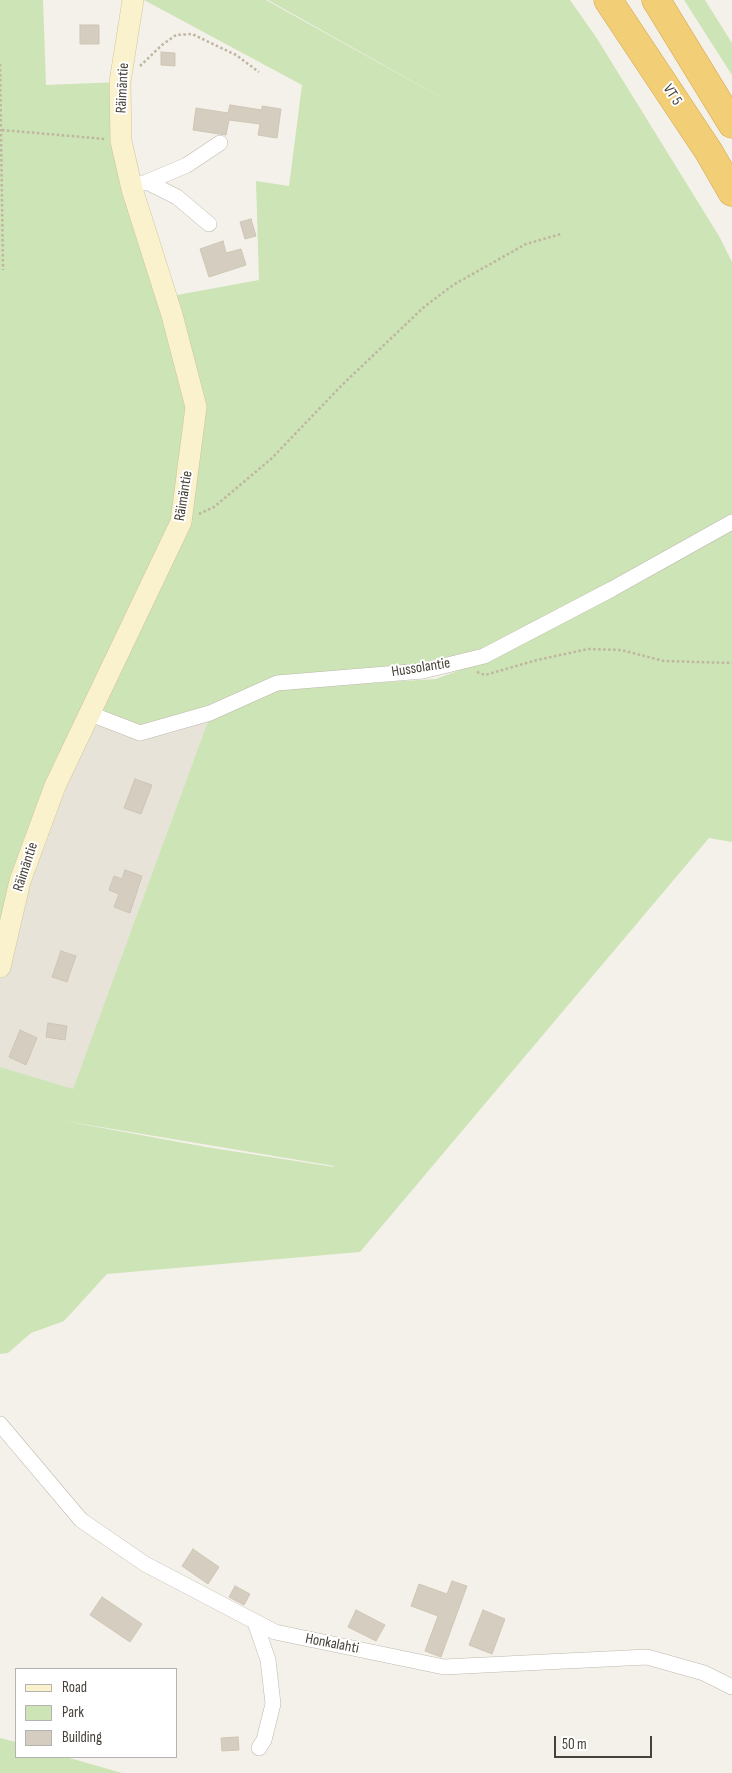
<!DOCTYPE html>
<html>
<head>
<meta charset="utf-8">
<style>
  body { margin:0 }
  #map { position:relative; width:732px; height:1773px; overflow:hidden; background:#f4f1ea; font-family:"Sofia Sans Condensed",sans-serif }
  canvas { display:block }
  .legend { position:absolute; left:15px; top:1668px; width:162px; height:90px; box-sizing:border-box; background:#fff; border:1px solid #b5b3b0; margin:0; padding:6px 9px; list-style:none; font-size:15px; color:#474239 }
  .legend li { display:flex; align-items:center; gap:10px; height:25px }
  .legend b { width:25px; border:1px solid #b5b3b0 }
  .scale { position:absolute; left:554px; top:1736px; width:98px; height:22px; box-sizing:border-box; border:2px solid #474239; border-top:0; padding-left:6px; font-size:15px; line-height:18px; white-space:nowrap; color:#474239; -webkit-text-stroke:4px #fff; paint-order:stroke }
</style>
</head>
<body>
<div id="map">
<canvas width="732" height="1773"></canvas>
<ul class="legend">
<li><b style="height:6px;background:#faf1cd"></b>Road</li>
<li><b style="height:14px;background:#cde4b6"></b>Park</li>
<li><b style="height:14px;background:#d4cdc0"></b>Building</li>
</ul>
<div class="scale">50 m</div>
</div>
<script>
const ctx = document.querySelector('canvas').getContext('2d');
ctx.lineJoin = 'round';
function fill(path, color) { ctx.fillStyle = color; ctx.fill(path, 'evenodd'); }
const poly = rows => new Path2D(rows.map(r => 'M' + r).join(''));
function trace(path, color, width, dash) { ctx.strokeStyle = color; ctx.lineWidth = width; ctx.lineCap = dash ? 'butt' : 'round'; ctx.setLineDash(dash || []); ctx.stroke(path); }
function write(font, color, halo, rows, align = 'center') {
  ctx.font = font + ' "Sofia Sans Condensed",sans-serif'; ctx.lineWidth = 4; ctx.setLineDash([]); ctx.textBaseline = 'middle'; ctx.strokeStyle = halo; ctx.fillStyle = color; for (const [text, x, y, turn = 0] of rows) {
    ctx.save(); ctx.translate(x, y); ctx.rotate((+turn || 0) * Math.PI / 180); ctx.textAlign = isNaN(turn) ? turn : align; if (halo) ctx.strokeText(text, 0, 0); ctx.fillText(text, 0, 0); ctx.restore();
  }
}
const residential = poly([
  [86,719,208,721,73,1090,0,1067,0,967]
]);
const green = poly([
  [0,0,43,0,46,85,120,82,121,141,166,297,259,280,256,181,289,186,302,85,144,0,266,0,478,118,268,0,570,0,596,37,719,236,732,262,732,521,484,656,277,683,140,733,88,713,0,967],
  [684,0,705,0,732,43,732,75],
  [732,527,732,842,709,838,360,1252,107,1274,64,1321,31,1333,8,1353,0,1354,0,1067,73,1089,208,721,277,689,436,679,486,660],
  [59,1120,334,1166,334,1167,206,1147],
  [0,1738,16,1742,16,1757,66,1757,122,1773,0,1773]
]);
const building = poly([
  [80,25,99,25,99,44,80,44,80,25],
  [161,52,175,53,175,66,161,65,161,52],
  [230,105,262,110,262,106,281,109,277,138,258,135,260,124,229,120,226,135,193,130,196,108,228,113,230,105],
  [251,219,256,236,245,239,240,222,251,219],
  [223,241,226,253,241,249,246,265,209,277,200,249,223,241],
  [135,779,152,785,141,814,124,808,135,779],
  [125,870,142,876,130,913,114,907,119,894,109,890,114,876,122,879,125,870],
  [61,951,76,956,67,982,52,977,61,951],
  [48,1023,67,1026,65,1040,46,1037,48,1023],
  [20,1030,37,1038,26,1065,9,1057,20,1030],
  [193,1549,219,1567,208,1584,182,1566,193,1549],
  [452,1581,467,1586,441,1657,425,1651,438,1616,411,1606,419,1584,447,1594,452,1581],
  [235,1586,250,1594,244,1605,229,1597,235,1586],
  [102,1597,142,1624,130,1642,90,1615,102,1597],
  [356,1610,385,1625,376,1641,348,1627,356,1610],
  [483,1610,505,1619,492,1654,469,1645,483,1610],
  [238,1737,239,1750,222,1751,221,1738,238,1737]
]);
const path = poly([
  [0,64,3,270],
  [140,66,162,45,176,35,192,34,236,55,259,72],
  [2,130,105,139],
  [199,514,214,507,271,459,342,385,424,307,453,285,526,244,561,234],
  [477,672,485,675,537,660,588,649,621,650,664,661,732,663]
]);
const street = poly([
  [147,182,177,197,209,224],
  [131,185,147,182,187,165,220,143],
  [88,713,140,733,210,713,277,683,423,671,484,656,612,589,732,522],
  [0,1424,81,1520,145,1564,275,1632,444,1667,647,1657,704,1673,732,1687],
  [255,1622,268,1660,273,1704,264,1740,259,1748]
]);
const secondary = poly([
  [0,967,20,881,55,786,181,522,196,407,172,315,132,189,121,141,120,82,133,0]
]);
const highway = poly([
  [608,0,709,152,732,192],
  [656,0,732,124]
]);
const streetNames = [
  ["Räimäntie",123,88,-87],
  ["VT 5",672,95,57],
  ["Räimäntie",184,496,-81],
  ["Hussolantie",421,668,-9],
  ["Räimäntie",26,867,-72],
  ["Honkalahti",332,1644,11]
];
fill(residential, '#e7e3d8');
fill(green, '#cde4b6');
fill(building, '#d4cdc0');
trace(building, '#cfc5b4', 1);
trace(street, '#beb9ad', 16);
trace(secondary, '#cfc59d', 22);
trace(highway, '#d1a447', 29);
trace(path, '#bfb5a0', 2.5, [2.5, 2.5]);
trace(street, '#fff', 15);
trace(secondary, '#faf1cd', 21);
trace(highway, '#f2ce76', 28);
write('15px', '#474239', '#fff', streetNames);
</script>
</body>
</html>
